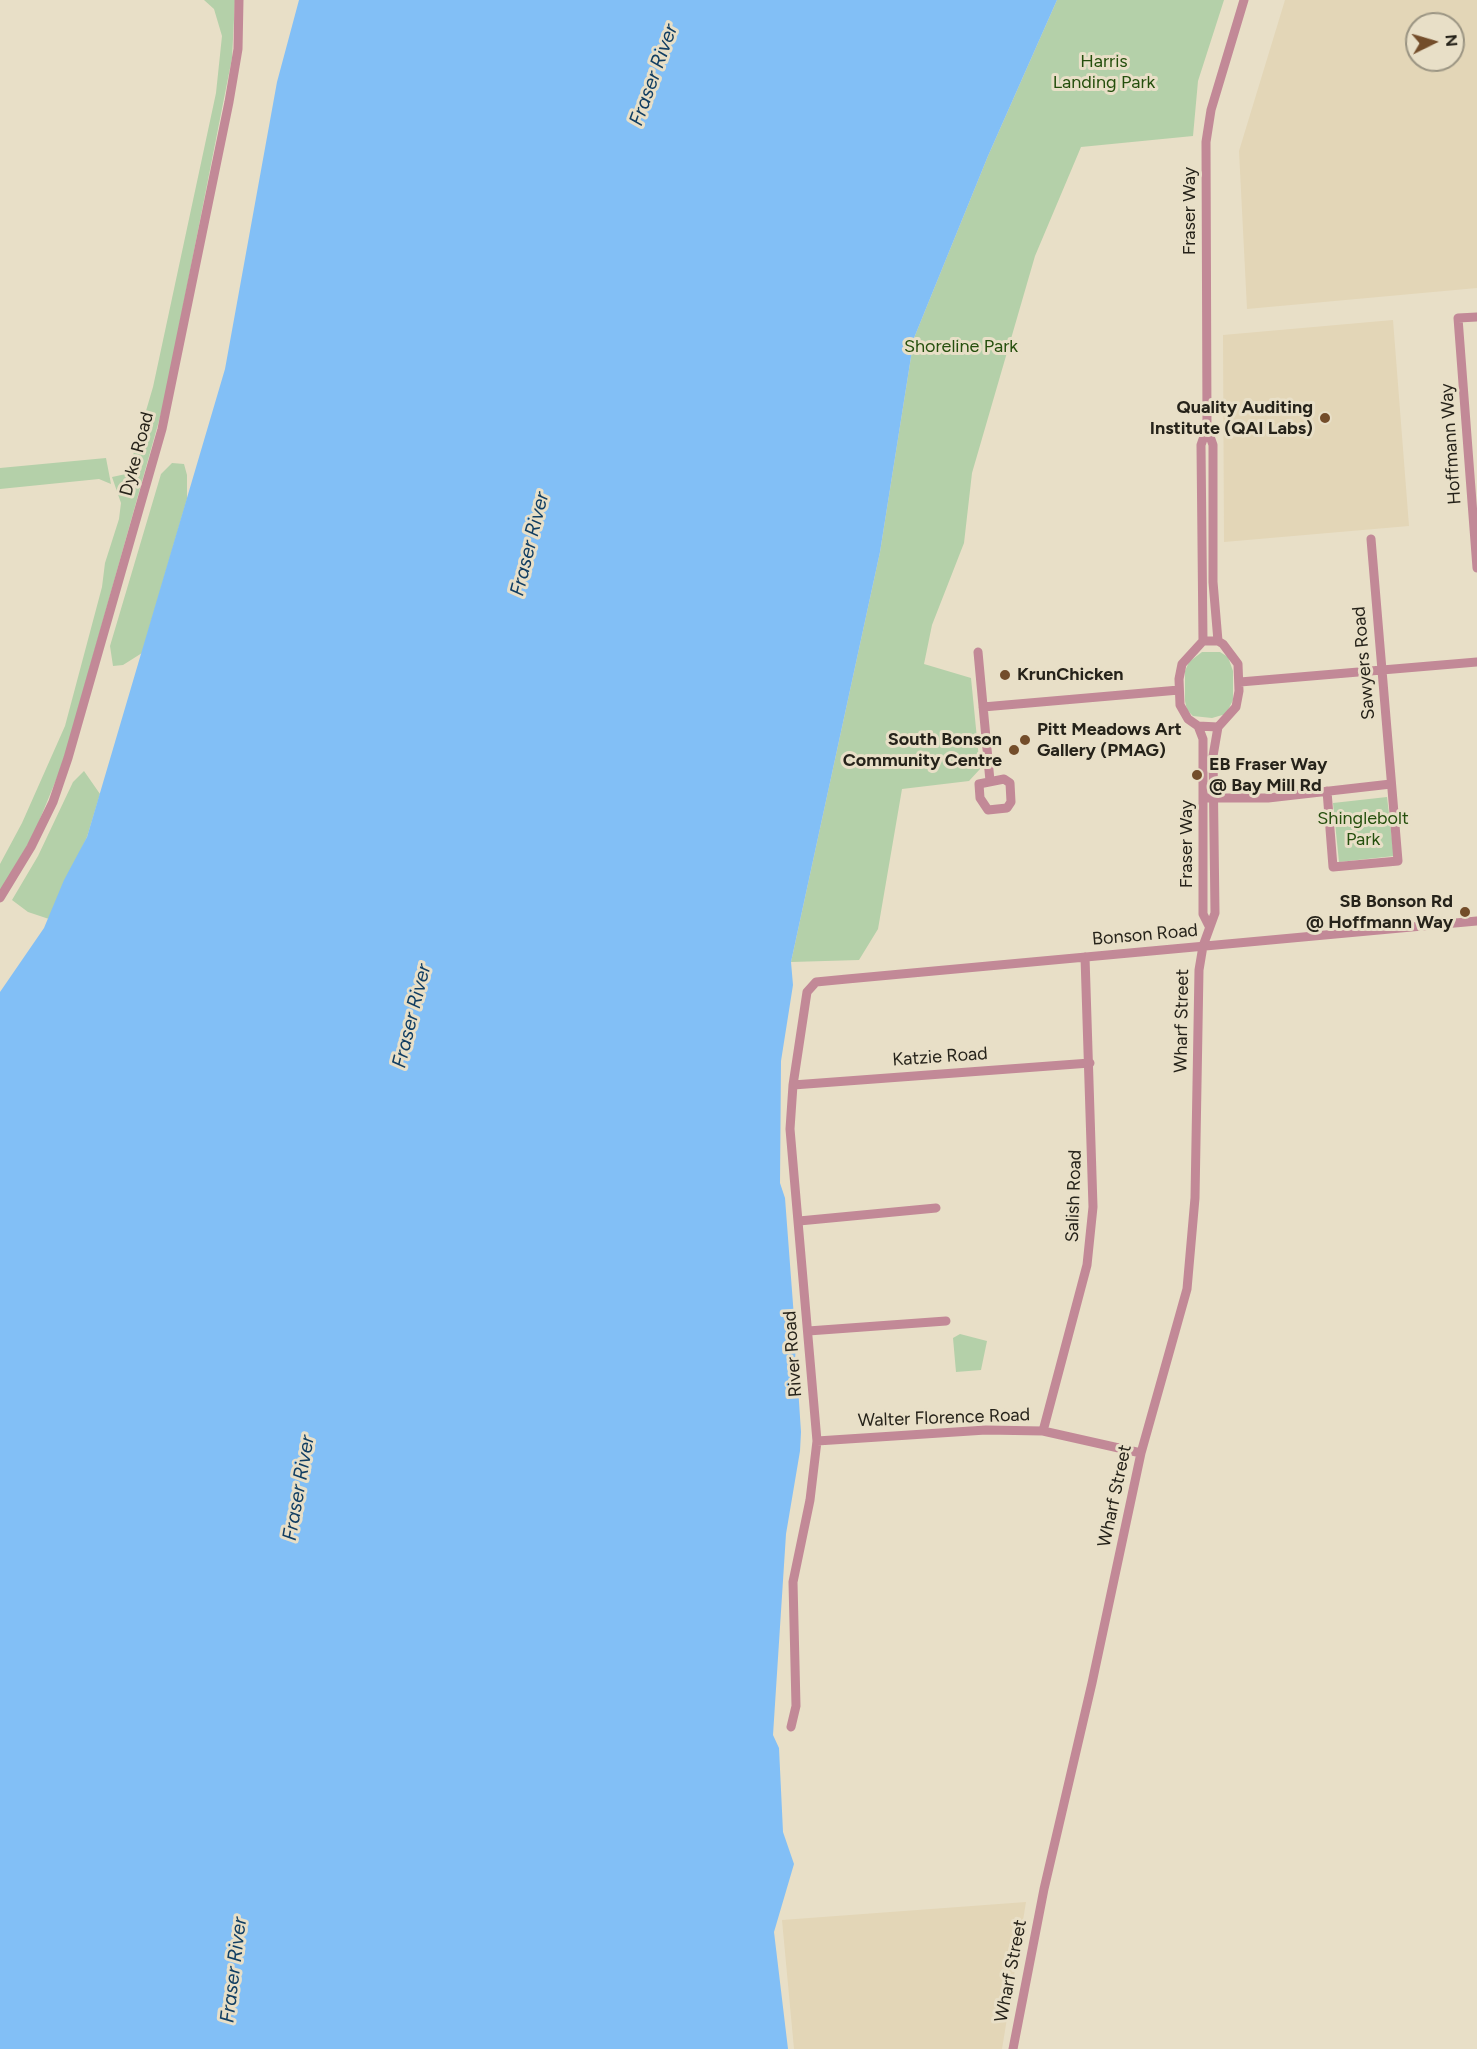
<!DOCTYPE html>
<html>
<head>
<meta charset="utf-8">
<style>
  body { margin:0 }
  #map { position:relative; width:1477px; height:2049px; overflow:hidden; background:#e8dfc7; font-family:Figtree,sans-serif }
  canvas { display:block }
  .north { position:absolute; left:1405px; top:12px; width:60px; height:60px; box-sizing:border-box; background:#e8dfc7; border:2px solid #9a9482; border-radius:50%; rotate:85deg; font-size:16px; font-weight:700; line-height:24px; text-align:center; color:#26231a }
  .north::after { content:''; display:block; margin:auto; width:21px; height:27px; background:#734d2a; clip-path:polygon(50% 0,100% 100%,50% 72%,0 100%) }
</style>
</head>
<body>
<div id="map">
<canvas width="1477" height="2049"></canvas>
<div class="north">N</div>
</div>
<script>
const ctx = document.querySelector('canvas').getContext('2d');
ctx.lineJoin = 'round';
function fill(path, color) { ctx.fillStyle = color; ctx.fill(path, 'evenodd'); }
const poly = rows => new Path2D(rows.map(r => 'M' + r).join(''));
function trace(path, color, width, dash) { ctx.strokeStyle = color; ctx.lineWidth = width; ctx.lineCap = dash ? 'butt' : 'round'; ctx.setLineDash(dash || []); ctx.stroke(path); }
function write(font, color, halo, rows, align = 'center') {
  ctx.font = font + ' Figtree,sans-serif'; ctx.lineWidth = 6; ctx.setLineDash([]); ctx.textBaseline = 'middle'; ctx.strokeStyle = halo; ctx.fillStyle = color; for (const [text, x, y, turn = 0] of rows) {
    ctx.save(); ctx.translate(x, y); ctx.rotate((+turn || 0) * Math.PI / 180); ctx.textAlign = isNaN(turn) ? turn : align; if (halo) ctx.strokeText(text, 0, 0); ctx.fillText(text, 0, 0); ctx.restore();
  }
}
const built = poly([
  [1285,0,1477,0,1477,288,1247,309,1239,151],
  [1417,24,1453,24,1453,60,1417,60],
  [1393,320,1409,526,1224,542,1223,335],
  [1026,1902,1002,2049,794,2049,782,1920]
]);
const green = poly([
  [204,0,235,0,232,58,164,403,63,763,33,836,0,891,0,864,22,823,65,726,102,587,105,563,119,519,121,503,112,477,126,474,129,469,153,387,216,93,222,36,214,9],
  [1057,0,1224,0,1198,81,1193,136,1081,147,1035,256,972,473,964,543,932,625,924,664,971,678,980,769,969,781,902,789,878,929,859,960,791,962,880,552,914,338,988,156],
  [106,458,111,484,99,479,0,489,0,468],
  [172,463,184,464,187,475,187,499,142,653,123,665,113,666,110,646,161,474],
  [1202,652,1220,652,1228,657,1233,671,1233,700,1226,714,1212,718,1193,716,1187,710,1185,701,1185,671,1189,662],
  [84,771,100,794,87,837,49,919,28,912,12,900,38,856,73,782],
  [1387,797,1394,856,1339,862,1333,803],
  [960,1334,987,1341,981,1370,956,1372,953,1338]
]);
const water = poly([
  [299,0,1057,0,988,156,914,338,880,552,791,962,793,985,781,1061,780,1183,785,1198,796,1344,794,1375,798,1387,801,1432,800,1451,786,1534,773,1735,779,1748,783,1832,794,1864,774,1932,788,2049,0,2049,0,992,44,928,64,880,87,837,225,369,277,82]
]);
const minor = poly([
  [1477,317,1458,318,1477,568],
  [1203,641,1218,641,1223,644,1238,664,1239,691,1236,707,1218,727,1198,726,1188,719,1180,705,1179,679,1182,664,1203,641],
  [1203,641,1201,445,1207,428],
  [1218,641,1213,582,1213,445,1207,428,1206,142,1211,110,1244,0],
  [978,652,990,781],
  [1240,682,1477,662],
  [983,707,1179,690],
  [1198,726,1203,739,1203,914,1209,926],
  [1004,779,1010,783,1011,802,1007,808,988,810,980,798,979,784,1004,779],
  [1327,791,1333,867,1398,861,1371,539],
  [1208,798,1268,798,1391,784],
  [0,898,31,847,53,802,68,758,162,429,229,102,238,49,239,0],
  [793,1085,1090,1063],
  [799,1221,936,1208],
  [808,1331,946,1321],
  [1043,1431,1087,1265,1093,1207,1085,957],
  [817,1441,986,1430,1043,1431,1141,1453],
  [791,1727,796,1706,793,1582,810,1500,817,1441,790,1129,793,1085,807,992,816,982,847,979,1477,921],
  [1013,2049,1044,1889,1092,1683,1141,1453,1187,1289,1195,1198,1199,970,1203,946,1215,913,1213,756,1218,727]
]);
const markers = [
  [1325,418,6,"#734d2a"],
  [1005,675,6,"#734d2a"],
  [1025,740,6,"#734d2a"],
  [1014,750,6,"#734d2a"],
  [1197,775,6,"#734d2a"],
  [1465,912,6,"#734d2a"]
];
const parkNames = [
  ["Harris",1104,62],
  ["Landing Park",1104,83],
  ["Shoreline Park",961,347],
  ["Shinglebolt",1363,819],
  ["Park",1363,840]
];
const streetNames = [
  ["Fraser Way",1190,211,-90],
  ["Hoffmann Way",1451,444,-94],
  ["Dyke Road",137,454,-75],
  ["Sawyers Road",1364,663,-95],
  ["Fraser Way",1187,844,-90],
  ["Bonson Road",1145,935,-5],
  ["Wharf Street",1182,1021,-89],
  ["Katzie Road",940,1057,-4],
  ["Salish Road",1074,1196,-88],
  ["River Road",793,1354,-94],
  ["Walter Florence Road",944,1418,-2],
  ["Wharf Street",1115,1496,-78],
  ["Wharf Street",1011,1971,-79]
];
const poiNames = [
  ["Quality Auditing",1313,408],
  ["Institute (QAI Labs)",1313,429],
  ["KrunChicken",1017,675,"left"],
  ["Pitt Meadows Art",1037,730,"left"],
  ["Gallery (PMAG)",1037,751,"left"],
  ["South Bonson",1002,740],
  ["Community Centre",1002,761],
  ["EB Fraser Way",1209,765,"left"],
  ["@ Bay Mill Rd",1209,786,"left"],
  ["SB Bonson Rd",1453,902],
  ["@ Hoffmann Way",1453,923]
];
const waterNames = [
  ["Fraser River",654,75,-70],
  ["Fraser River",530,544,-76],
  ["Fraser River",412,1016,-76],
  ["Fraser River",299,1488,-80],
  ["Fraser River",234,1970,-83]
];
fill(built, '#e3d6b7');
fill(green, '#b4d0a9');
fill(water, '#82bff6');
trace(minor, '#c28997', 9);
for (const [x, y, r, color] of markers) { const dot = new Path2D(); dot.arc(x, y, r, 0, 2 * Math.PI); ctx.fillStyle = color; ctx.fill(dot); trace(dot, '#e8dfc7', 2); }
write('18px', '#254f0d', '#e8dfc7', parkNames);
write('18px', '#26231a', '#e8dfc7', streetNames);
write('bold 18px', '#26231a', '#e8dfc7', poiNames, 'right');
write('italic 20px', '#113e62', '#e8dfc7', waterNames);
</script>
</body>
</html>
